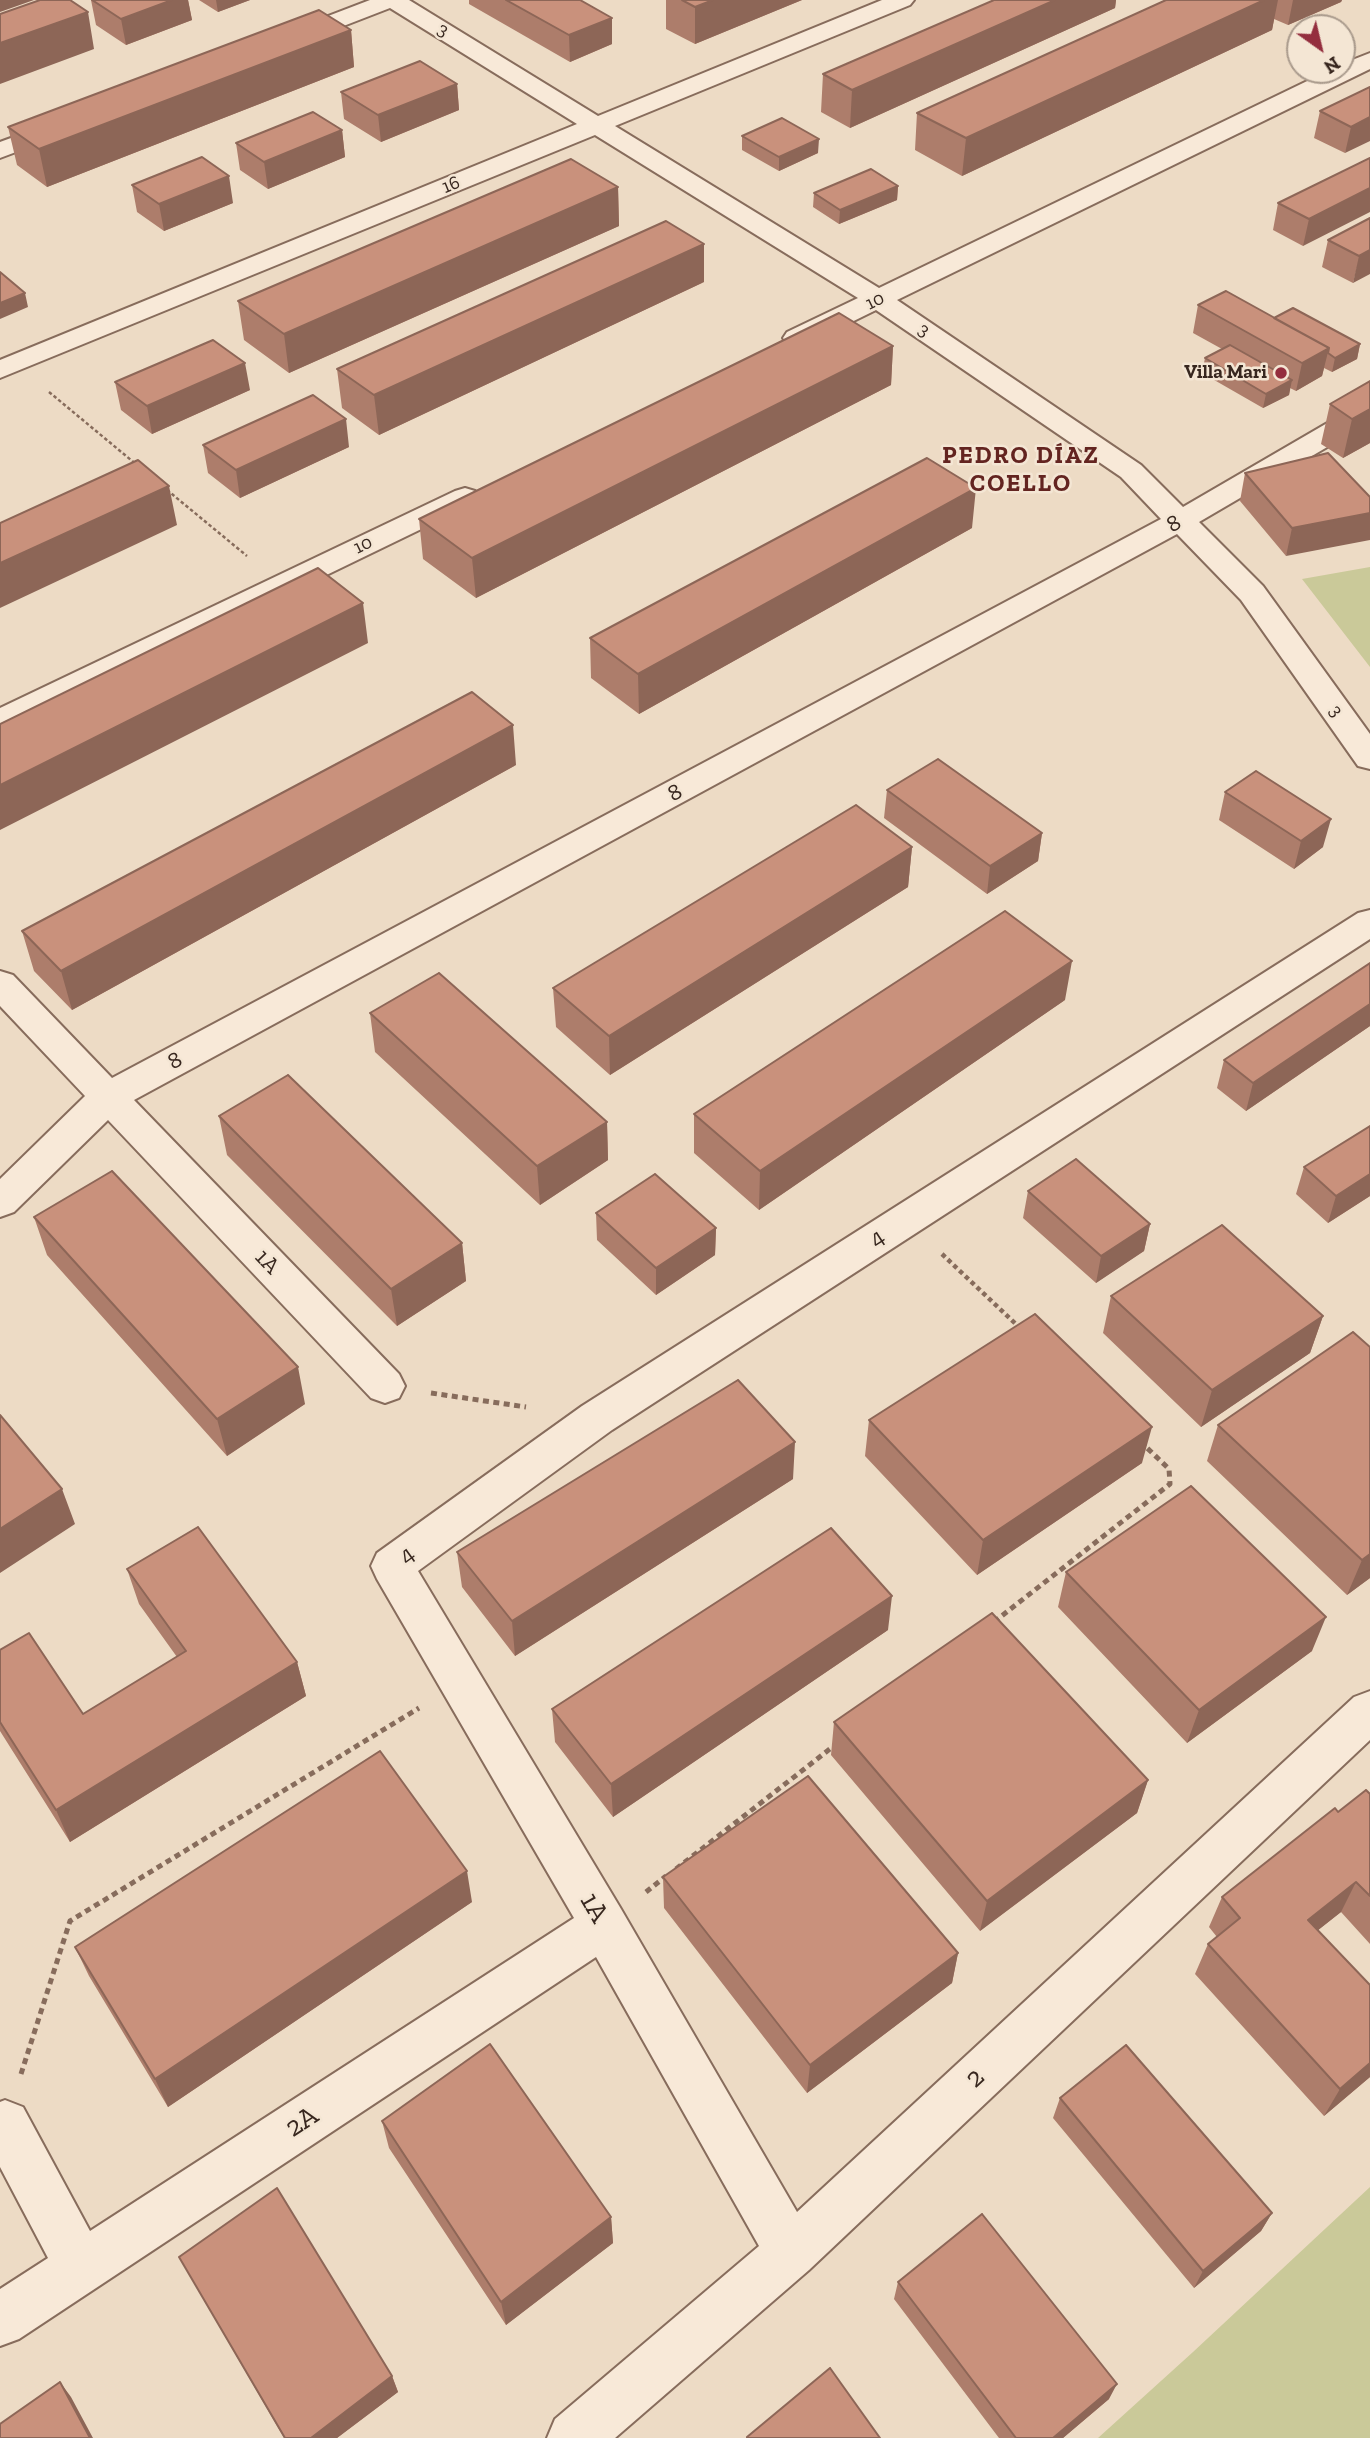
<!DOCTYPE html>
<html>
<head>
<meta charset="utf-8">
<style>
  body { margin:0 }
  #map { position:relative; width:1370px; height:2438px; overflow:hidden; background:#eddbc5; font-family:"Zilla Slab",serif }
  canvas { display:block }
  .north { position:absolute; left:1286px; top:14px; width:70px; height:70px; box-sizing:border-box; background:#f4e6d4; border:2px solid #a99a8c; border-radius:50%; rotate:146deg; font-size:19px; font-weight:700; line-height:28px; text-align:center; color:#38271f }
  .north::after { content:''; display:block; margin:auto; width:24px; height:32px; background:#942e3e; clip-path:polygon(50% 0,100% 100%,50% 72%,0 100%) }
</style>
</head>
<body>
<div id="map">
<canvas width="1370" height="2438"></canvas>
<div class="north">N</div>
</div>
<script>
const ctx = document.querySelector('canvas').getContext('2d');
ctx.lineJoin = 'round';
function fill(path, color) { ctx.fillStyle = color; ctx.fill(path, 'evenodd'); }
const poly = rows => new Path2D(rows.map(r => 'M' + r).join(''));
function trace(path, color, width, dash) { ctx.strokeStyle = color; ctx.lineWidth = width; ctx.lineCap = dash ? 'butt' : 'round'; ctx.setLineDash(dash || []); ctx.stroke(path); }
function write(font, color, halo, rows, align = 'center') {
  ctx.font = font + ' "Zilla Slab",serif'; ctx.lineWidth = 5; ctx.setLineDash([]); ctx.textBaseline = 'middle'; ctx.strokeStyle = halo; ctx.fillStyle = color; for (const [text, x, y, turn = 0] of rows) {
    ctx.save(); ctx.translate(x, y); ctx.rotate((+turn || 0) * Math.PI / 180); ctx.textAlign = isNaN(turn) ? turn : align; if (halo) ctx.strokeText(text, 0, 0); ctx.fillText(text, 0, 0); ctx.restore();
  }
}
const green = poly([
  [1370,567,1370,667,1302,579],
  [1370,2187,1370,2438,1098,2438,1193,2352]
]);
const pathFar2 = poly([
  [49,392,137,465],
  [167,490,247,556]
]);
const pathFar1 = poly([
  [942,1254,1019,1327]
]);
const path = poly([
  [431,1393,526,1407],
  [994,1622,1170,1484,1169,1469,1143,1444],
  [676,1869,835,1745],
  [646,1892,666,1876],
  [21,2074,70,1921,419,1708]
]);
const minor = poly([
  [370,0,409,0,598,116,882,0,914,0,910,5,615,126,879,288,1330,70,1342,70,1342,64,1370,53,1370,69,897,300,1141,465,1183,507,1360,404,1370,402,1370,422,1199,522,1263,586,1370,734,1370,769,1358,766,1241,600,1177,534,134,1100,399,1374,405,1386,399,1398,385,1403,371,1398,108,1120,14,1212,0,1217,0,1179,85,1096,0,1006,0,971,13,975,112,1078,1161,519,1121,477,876,310,807,344,797,346,787,344,783,338,787,332,858,298,595,135,0,378,0,360,577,124,390,8,297,44,289,46,281,44,277,39,281,34,370,0],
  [63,119,72,121,75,126,72,131,0,158,0,142,63,119],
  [465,488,475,491,480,497,475,503,11,728,0,731,0,708,455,491,465,488],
  [1370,910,1370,939,612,1430,418,1571,621,1909,797,2212,1354,1697,1370,1691,1370,1740,809,2270,615,2438,547,2438,555,2419,759,2246,596,1957,19,2339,0,2346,0,2289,48,2258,0,2167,0,2102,5,2100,23,2107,90,2231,574,1918,377,1579,371,1566,377,1553,582,1406,1358,913,1370,910]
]);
const wall = poly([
  [91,0,188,0,192,20,126,45,96,25],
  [199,0,250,0,218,12],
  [469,0,580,0,612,18,612,44,570,62,469,4],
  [666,0,802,0,695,44,666,29],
  [994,0,1116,0,1115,8,850,128,821,112,823,74],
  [1166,0,1342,0,1341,2,1288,25,1274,19,1272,30,962,176,915,150,917,113],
  [351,30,354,67,47,187,17,165,8,127],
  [457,84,459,110,381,142,344,119,341,92],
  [1370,87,1345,153,1314,138,1320,111],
  [342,130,345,157,268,189,240,170,236,143],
  [742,136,818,153,779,171,742,150],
  [1370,158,1303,246,1273,230,1278,203],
  [132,185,233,203,164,231,137,212],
  [898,186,897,200,839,224,813,207,814,193],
  [618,187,619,226,289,373,244,340,238,301],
  [1370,218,1353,283,1322,267,1328,240],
  [704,282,379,435,342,408,337,369],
  [1198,305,1274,318,1360,344,1357,359,1332,372,1324,368,1322,376,1296,391,1290,388,1289,395,1263,408,1202,373,1205,358,1222,349,1193,333],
  [893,346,891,385,476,598,423,559,419,519],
  [1370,381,1370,443,1343,458,1321,444,1330,404],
  [115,382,250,390,152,434,121,410],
  [203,445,349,447,240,498,208,473],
  [1328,453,1286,556,1240,501,1245,473],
  [972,528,639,714,591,678,590,638],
  [516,765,72,1010,34,971,22,931],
  [887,790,1042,833,1038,861,987,894,884,818],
  [1225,792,1323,847,1294,869,1219,820],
  [912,847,908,887,610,1075,556,1027,553,988],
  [1370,963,1370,1026,1246,1111,1217,1088,1224,1060],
  [1065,1000,759,1210,694,1153,694,1114],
  [370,1013,607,1122,608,1160,540,1205,375,1052],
  [219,1116,462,1243,466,1281,397,1326,227,1155],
  [1370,1126,1370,1196,1328,1223,1296,1194,1304,1167],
  [1028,1191,1150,1224,1144,1251,1096,1283,1023,1218],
  [596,1213,716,1228,715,1255,656,1295,597,1240],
  [34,1217,305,1404,227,1456,47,1255],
  [1111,1296,1323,1316,1310,1353,1201,1427,1103,1333],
  [1370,1347,1370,1578,1347,1595,1207,1461,1218,1425],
  [869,1420,1142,1463,977,1575,865,1456],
  [793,1479,515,1656,462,1587,457,1552],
  [127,1569,297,1662,306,1696,70,1842,0,1731,0,1650,83,1714,177,1657,139,1604],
  [1066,1572,1312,1651,1187,1743,1058,1607],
  [888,1630,613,1817,555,1742,552,1709],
  [834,1722,1148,1780,1137,1813,980,1931,831,1755],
  [1370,1794,1370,1944,1341,1912,1318,1930,1370,1985,1370,2077,1324,2116,1195,1974,1208,1944,1217,1937,1209,1927,1222,1897,1338,1812],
  [663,1877,958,1953,952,1983,807,2093,664,1908],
  [472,1902,168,2107,89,1976,75,1947],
  [1060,2098,1272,2213,1261,2231,1194,2288,1053,2118],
  [382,2121,611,2217,613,2243,506,2325,389,2148],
  [179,2257,392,2376,398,2392,337,2438,284,2438],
  [898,2282,1109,2399,1063,2438,999,2438,894,2299]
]);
const shadedWall = poly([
  [0,0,34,0,0,12],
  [172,0,188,0,192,20,126,45,121,19],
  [216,0,250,0,218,12],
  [713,0,802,0,695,44,695,7],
  [1055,0,1116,0,1115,8,850,128,852,90],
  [1264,0,1278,0,1272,30,962,176,966,138],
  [1293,0,1342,0,1341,2,1288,25],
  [88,12,94,49,0,84,0,43],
  [612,18,612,44,570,62,569,35],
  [351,30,354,67,47,187,39,149],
  [457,84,459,110,381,142,378,115],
  [1370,117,1370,141,1345,153,1351,127],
  [342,130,345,157,268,189,264,162],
  [819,139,818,153,779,171,779,157],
  [229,176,233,203,164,231,159,204],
  [898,186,897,200,839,224,840,210],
  [618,187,619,226,289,373,284,334],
  [1370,188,1370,212,1303,246,1309,219],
  [704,244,704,282,379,435,374,395],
  [1370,250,1370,274,1353,283,1359,256],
  [25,293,28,307,0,319,0,303],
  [1360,344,1357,359,1332,372,1335,358],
  [893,346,891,385,476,598,472,558],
  [1329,348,1322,376,1296,391,1302,363],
  [245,363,250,390,152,434,147,406],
  [1292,380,1289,395,1263,408,1266,394],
  [1370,409,1370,443,1343,458,1352,419],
  [346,419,349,447,240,498,236,470],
  [169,486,177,525,0,608,0,563],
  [976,488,972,528,639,714,638,674],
  [1370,513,1370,540,1286,556,1292,528],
  [363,603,368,643,0,830,0,785],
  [513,725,516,765,72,1010,61,971],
  [1331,819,1323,847,1294,869,1301,841],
  [1042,833,1038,861,987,894,990,866],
  [912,847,908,887,610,1075,609,1036],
  [1072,961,1065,1000,759,1210,760,1171],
  [1370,1004,1370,1026,1246,1111,1253,1083],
  [607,1122,608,1160,540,1205,537,1166],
  [1370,1174,1370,1196,1328,1223,1336,1196],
  [1150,1224,1144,1251,1096,1283,1101,1256],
  [716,1228,715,1255,656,1295,656,1268],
  [462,1243,466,1281,397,1326,391,1289],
  [1323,1316,1310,1353,1201,1427,1212,1390],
  [298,1367,305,1404,227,1456,217,1419],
  [1152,1427,1142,1463,977,1575,983,1540],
  [795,1442,793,1479,515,1656,512,1621],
  [62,1489,75,1524,0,1573,0,1529],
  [1370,1554,1370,1578,1347,1595,1362,1560],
  [892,1596,888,1630,613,1817,611,1784],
  [1326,1617,1312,1651,1187,1743,1199,1710],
  [297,1662,306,1696,70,1842,56,1810],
  [1148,1780,1137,1813,980,1931,987,1901],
  [467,1871,472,1902,168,2107,155,2079],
  [1356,1882,1341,1912,1293,1950,1308,1920],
  [958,1953,952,1983,807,2093,810,2065],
  [1370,2063,1370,2077,1324,2116,1340,2089],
  [1272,2213,1261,2231,1194,2288,1203,2271],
  [611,2217,613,2243,506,2325,501,2302],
  [392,2376,398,2392,337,2438,311,2438],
  [60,2382,71,2397,93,2438,90,2438],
  [1117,2384,1109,2399,1063,2438,1053,2438]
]);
const building = poly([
  [40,0,70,0,88,12,0,43,0,14,40,0],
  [92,0,172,0,121,19,92,0],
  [506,0,580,0,612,18,569,35,506,0],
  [682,0,713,0,695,7,682,0],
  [994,0,1055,0,852,90,823,74,994,0],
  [1166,0,1264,0,966,138,917,113,1166,0],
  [319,10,351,30,39,149,8,127,319,10],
  [420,61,457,84,378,115,341,92,420,61],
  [1370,87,1370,117,1351,127,1320,111,1370,87],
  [313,112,342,130,264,162,236,143,313,112],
  [782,118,819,139,779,157,742,136,782,118],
  [202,157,229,176,159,204,132,185,202,157],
  [1370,158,1370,188,1309,219,1278,203,1370,158],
  [571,159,618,187,284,334,238,301,571,159],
  [871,169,898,186,840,210,814,193,871,169],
  [1370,218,1370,250,1359,256,1328,240,1370,218],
  [666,221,704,244,374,395,337,369,666,221],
  [0,272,25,293,0,303,0,272],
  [1226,291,1329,348,1302,363,1198,305,1226,291],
  [1293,308,1360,344,1335,358,1328,353,1329,348,1274,318,1293,308],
  [839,313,893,346,472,558,419,519,839,313],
  [213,340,245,363,147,406,115,382,213,340],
  [1230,345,1292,380,1266,394,1205,358,1230,345],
  [1370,381,1370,409,1352,419,1330,404,1370,381],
  [313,395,346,419,236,470,203,445,313,395],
  [1328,453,1370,497,1370,513,1292,528,1245,473,1328,453],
  [927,458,976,488,638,674,590,638,927,458],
  [138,460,169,486,0,563,0,523,138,460],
  [318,568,363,603,0,785,0,724,318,568],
  [472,692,513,725,61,971,22,931,472,692],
  [938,759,1042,833,990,866,887,790,938,759],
  [1256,771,1331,819,1301,841,1225,792,1256,771],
  [856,805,912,847,609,1036,553,988,856,805],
  [1005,911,1072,961,760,1171,694,1114,1005,911],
  [1370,963,1370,1004,1253,1083,1224,1060,1370,963],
  [439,973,607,1122,537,1166,370,1013,439,973],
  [288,1075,462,1243,391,1289,219,1116,288,1075],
  [1370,1126,1370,1174,1336,1196,1304,1167,1370,1126],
  [1076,1159,1150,1224,1101,1256,1028,1191,1076,1159],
  [112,1171,298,1367,217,1419,34,1217,112,1171],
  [655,1174,716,1228,656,1268,596,1213,655,1174],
  [1222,1225,1323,1316,1212,1390,1111,1296,1222,1225],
  [1035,1314,1152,1427,983,1540,869,1420,1035,1314],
  [1353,1332,1370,1347,1370,1554,1362,1560,1218,1425,1353,1332],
  [738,1380,795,1442,512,1621,457,1552,738,1380],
  [0,1415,62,1489,0,1529,0,1415],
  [1191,1486,1326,1617,1199,1710,1066,1572,1191,1486],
  [198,1527,297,1662,56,1810,0,1722,0,1650,29,1633,83,1714,186,1651,127,1569,198,1527],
  [831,1528,892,1596,611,1784,552,1709,831,1528],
  [992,1613,1148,1780,987,1901,834,1722,992,1613],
  [380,1751,467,1871,155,2079,75,1947,380,1751],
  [808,1776,958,1953,810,2065,663,1877,808,1776],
  [1366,1790,1370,1794,1370,1896,1356,1882,1308,1920,1370,1985,1370,2063,1340,2089,1208,1944,1240,1918,1222,1897,1335,1808,1338,1812,1366,1790],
  [490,2044,611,2217,501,2302,382,2121,490,2044],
  [1126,2045,1272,2213,1203,2271,1060,2098,1126,2045],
  [277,2188,392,2376,311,2438,285,2438,179,2257,277,2188],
  [982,2214,1117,2384,1053,2438,1016,2438,898,2282,982,2214],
  [830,2368,880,2438,747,2438,747,2437,830,2368],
  [60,2382,90,2438,0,2438,0,2424,60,2382]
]);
const markers = [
  [1281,373,7,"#942e3e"]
];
const farStreetnames = [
  ["3",443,30,31],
  ["16",451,185,-22],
  ["10",875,301,-26],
  ["3",924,330,34],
  ["10",363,545,-26],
  ["3",1336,711,54]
];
const farPoinames = [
  ["Villa Mari",1267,373]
];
const streetNames = [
  ["8",1174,524,-29],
  ["8",675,793,-28],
  ["8",175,1061,-28],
  ["4",877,1238,-33],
  ["1A",267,1262,46],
  ["4",407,1555,-36]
];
const farDistrictnames = [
  ["PEDRO DÍAZ",1021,456],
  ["COELLO",1021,484]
];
const nearStreetnames = [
  ["1A",594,1908,60],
  ["2",975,2078,-43],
  ["2A",302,2122,-33]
];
fill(green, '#cac999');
trace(minor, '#876c5c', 4);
trace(pathFar2, '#876c5c', 2.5, [3.5, 2.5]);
trace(pathFar1, '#876c5c', 4.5, [4.5, 3.5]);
trace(path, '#876c5c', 5, [6, 4.5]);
fill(minor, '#f8e9d8');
fill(wall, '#ad7d6b');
fill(shadedWall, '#8d6657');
fill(building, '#c9917c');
trace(building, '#8d6657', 2);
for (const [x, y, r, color] of markers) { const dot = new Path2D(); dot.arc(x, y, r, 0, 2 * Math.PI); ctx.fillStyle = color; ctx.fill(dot); trace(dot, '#f4e6d4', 2.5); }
write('19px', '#38271f', '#f4e6d4', farStreetnames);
write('bold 19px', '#38271f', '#f4e6d4', farPoinames, 'right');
write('23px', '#38271f', '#f4e6d4', streetNames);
ctx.letterSpacing = '2px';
write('bold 24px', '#632420', '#f4e6d4', farDistrictnames);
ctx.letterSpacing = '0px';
write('28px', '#38271f', '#f4e6d4', nearStreetnames);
</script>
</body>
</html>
